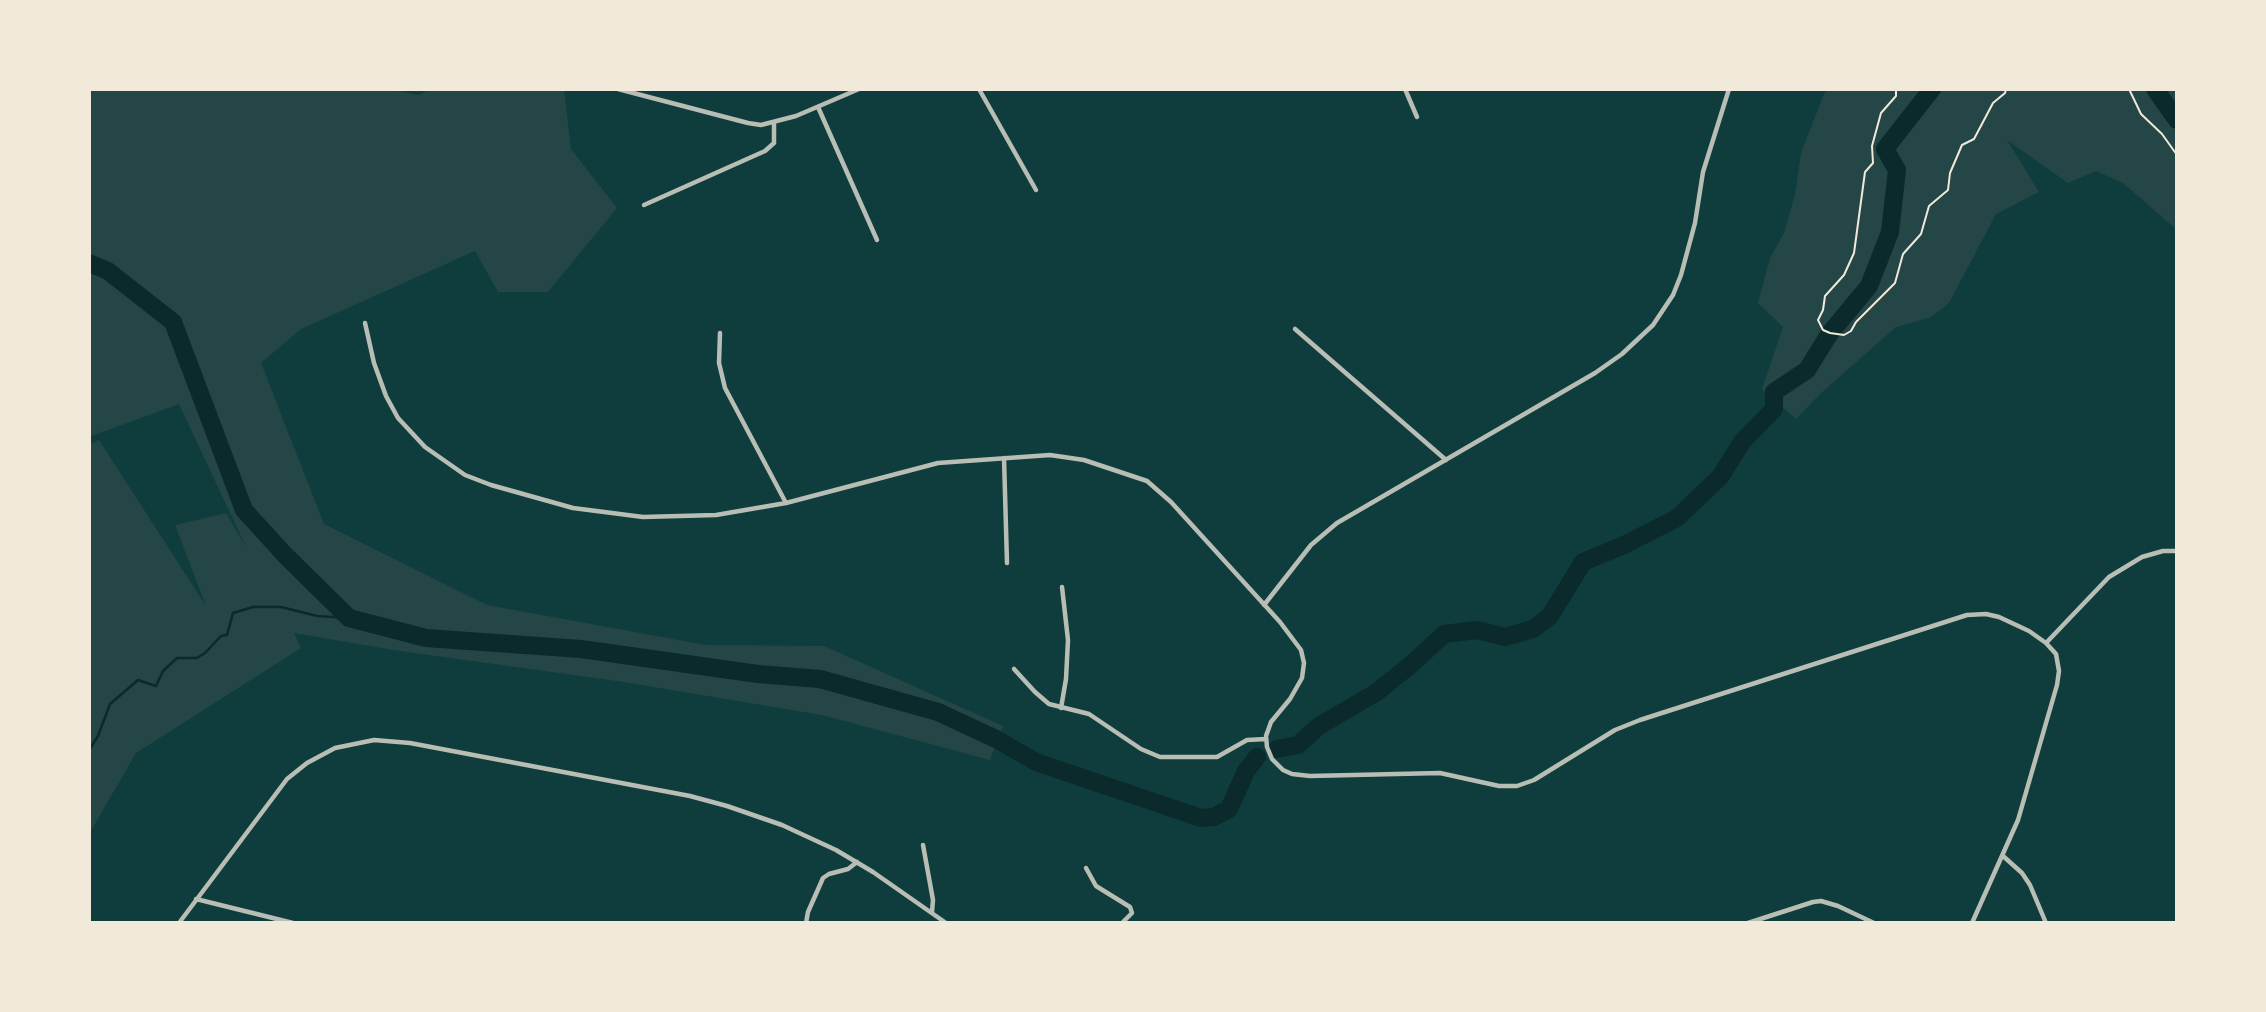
<!DOCTYPE html>
<html>
<head>
<meta charset="utf-8">
<style>
  body { margin:0 }
  #map { position:relative; width:2266px; height:1012px; overflow:hidden; background:#0f3d3e; font-family:"DM Sans",sans-serif }
  canvas { display:block }
  .frame { position:absolute; inset:0; border:91px solid #f1e9da; pointer-events:none }
</style>
</head>
<body>
<div id="map">
<canvas width="2266" height="1012"></canvas>
<div class="frame"></div>
</div>
<script>
const ctx = document.querySelector('canvas').getContext('2d');
ctx.lineJoin = 'round';
function fill(path, color) { ctx.fillStyle = color; ctx.fill(path, 'evenodd'); }
const poly = rows => new Path2D(rows.map(r => 'M' + r).join(''));
function trace(path, color, width, dash) { ctx.strokeStyle = color; ctx.lineWidth = width; ctx.lineCap = dash ? 'butt' : 'round'; ctx.setLineDash(dash || []); ctx.stroke(path); }
const green = poly([
  [89,89,390,89,419,95,430,89,564,89,571,149,617,208,548,292,498,292,475,251,301,329,261,363,324,524,487,605,706,645,824,646,1003,726,990,760,822,715,624,682,393,650,294,633,301,648,136,753,89,834,89,444,99,440,206,606,175,525,226,513,246,547,179,404,89,437],
  [1826,89,2177,89,2177,230,2123,183,2096,171,2068,183,2007,140,2039,192,1996,214,1949,303,1931,317,1896,327,1820,394,1796,419,1762,389,1783,327,1758,303,1770,258,1784,233,1795,195,1801,153]
]);
const stream = poly([
  [89,750,98,736,110,704,138,680,156,686,163,671,177,658,197,658,205,653,221,636,227,635,233,613,253,607,281,607,317,616,349,618]
]);
const river = poly([
  [2155,89,2177,120],
  [89,263,108,271,173,322,244,510,285,555,349,618,426,638,581,649,758,674,820,679,938,712,996,739,1036,762,1201,818,1214,817,1229,809,1246,771,1257,757],
  [1277,749,1298,745,1319,726,1377,692,1414,662,1444,634,1477,630,1505,637,1533,629,1550,616,1583,562,1624,545,1677,518,1720,477,1742,442,1774,409,1774,392,1807,370,1830,333,1869,286,1890,232,1897,170,1885,149,1932,89]
]);
const path = poly([
  [1896,89,1896,96,1881,113,1872,146,1873,163,1865,172,1854,253,1844,275,1825,296,1823,310,1818,320,1823,330,1830,333,1844,335,1851,331,1856,322,1895,283,1903,254,1921,234,1929,206,1948,190,1950,173,1962,145,1974,139,1993,103,2005,93,2006,89],
  [2129,89,2141,114,2162,134,2177,155],
  [2176,89,2177,90]
]);
const minor = poly([
  [618,89,748,123,761,125,796,116,859,89],
  [979,89,1036,190],
  [1405,89,1417,117],
  [818,107,877,240],
  [644,205,765,151,774,143,774,123],
  [365,323,374,363,386,396,398,418,425,447,465,475,491,485,573,508,643,517,716,515,786,503,938,463,1050,455,1084,460,1147,481,1171,502,1280,622,1301,650,1304,663,1302,678,1290,699,1271,722,1266,736,1267,747,1272,759,1283,770,1292,774,1310,776,1440,773,1499,786,1517,786,1534,780,1615,730,1640,720,1967,615,1986,614,1999,617,2029,631,2046,643,2056,654,2059,671,2057,685,2018,820,1972,923],
  [1295,329,1446,460],
  [720,333,719,363,725,388,786,503],
  [1004,458,1007,563],
  [1264,605,1311,545,1337,523,1595,373,1622,354,1653,325,1673,295,1681,275,1695,223,1703,172,1729,89],
  [2046,643,2109,577,2142,557,2163,551,2177,551],
  [1014,669,1035,692,1049,704,1089,714,1141,749,1160,757,1217,757,1247,740,1266,739],
  [1061,708,1066,679,1068,640,1062,587],
  [923,845,933,900,932,912],
  [2003,856,2022,873,2030,885,2046,923],
  [1086,868,1096,886,1130,907,1132,913,1122,923],
  [196,899,293,923],
  [179,923,287,779,307,763,335,748,374,740,410,743,690,796,727,806,782,825,836,850,873,872,946,923],
  [806,923,808,912,823,878,829,874,848,869,857,862],
  [1748,923,1813,902,1821,901,1838,906,1874,923]
]);
fill(green, '#244646');
trace(stream, '#0a2a2b', 2.5);
trace(river, '#0a2a2b', 18);
trace(path, '#f1e9da', 2);
trace(minor, '#b8beb3', 4.5);
</script>
</body>
</html>
